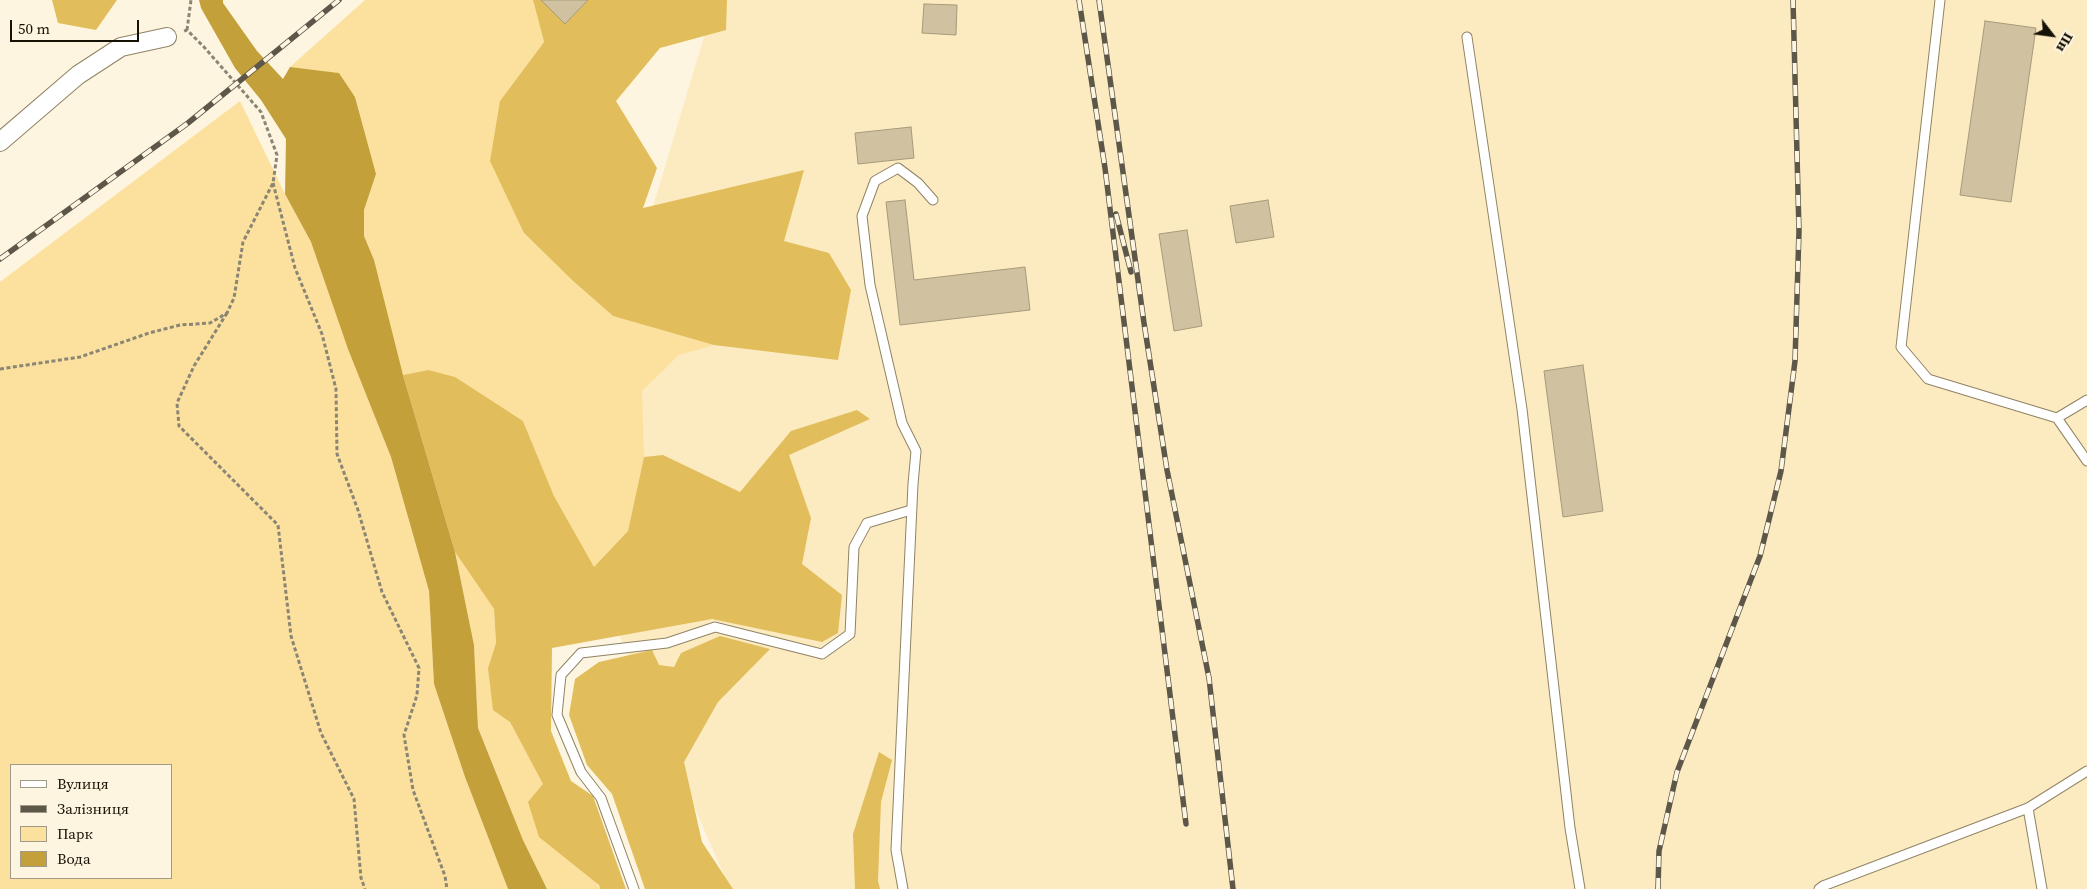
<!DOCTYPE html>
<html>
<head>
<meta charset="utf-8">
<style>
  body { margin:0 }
  #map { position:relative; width:2087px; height:889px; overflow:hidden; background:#fdf5e0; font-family:"Source Serif 4",serif }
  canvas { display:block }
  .legend { position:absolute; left:10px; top:764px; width:162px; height:115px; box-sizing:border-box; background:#fdf5e0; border:1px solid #a19a88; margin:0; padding:6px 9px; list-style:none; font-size:15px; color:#161105 }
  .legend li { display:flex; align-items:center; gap:10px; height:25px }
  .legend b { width:25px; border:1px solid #a19a88 }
  .north { position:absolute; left:2027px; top:10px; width:50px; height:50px; -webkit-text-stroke:4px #fdf5e0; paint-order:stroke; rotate:120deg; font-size:14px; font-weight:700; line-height:20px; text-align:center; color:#161105 }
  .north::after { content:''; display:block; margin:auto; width:18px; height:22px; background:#161105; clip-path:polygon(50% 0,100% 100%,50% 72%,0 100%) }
  .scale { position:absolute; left:10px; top:20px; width:129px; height:22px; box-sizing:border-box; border:2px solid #161105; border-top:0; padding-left:6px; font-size:15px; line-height:18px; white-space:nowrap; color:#161105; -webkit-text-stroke:4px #fdf5e0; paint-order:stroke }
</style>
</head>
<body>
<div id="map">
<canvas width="2087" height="889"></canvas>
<ul class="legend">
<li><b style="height:6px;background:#fff"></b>Вулиця</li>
<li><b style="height:6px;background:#5d5749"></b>Залізниця</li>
<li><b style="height:14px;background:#fce19e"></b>Парк</li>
<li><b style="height:14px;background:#c4a03b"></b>Вода</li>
</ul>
<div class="north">Пн</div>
<div class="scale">50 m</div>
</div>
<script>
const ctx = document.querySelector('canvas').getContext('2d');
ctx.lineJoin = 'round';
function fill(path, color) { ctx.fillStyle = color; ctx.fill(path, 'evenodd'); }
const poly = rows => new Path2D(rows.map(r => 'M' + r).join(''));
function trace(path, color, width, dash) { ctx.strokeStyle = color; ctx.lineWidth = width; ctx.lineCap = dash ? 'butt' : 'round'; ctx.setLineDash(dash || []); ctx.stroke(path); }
const built = poly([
  [715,0,2087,0,2087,889,730,889,563,506]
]);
const green = poly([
  [365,0,533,0,544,42,500,101,524,233,573,281,613,316,714,345,679,355,642,391,644,457,628,531,594,567,554,496,523,421,428,370,403,375,364,236,364,210,376,174,355,97,339,73,290,67],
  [240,101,285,194,311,242,347,344,391,457,429,591,434,684,465,777,508,889,0,889,0,282],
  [11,765,171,765,171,878,11,878],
  [455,552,494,609,496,643,488,668,510,722,600,889,547,889,523,840,478,728,474,645]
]);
const forest = poly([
  [52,0,117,0,96,30,58,23],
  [533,0,727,0,726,30,660,48,616,101,657,168,643,208,804,170,784,241,829,253,851,290,838,360,714,345,613,316,573,281,524,233,490,161,500,101,544,42],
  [428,370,455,377,523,421,554,496,594,567,628,531,644,457,663,455,740,492,791,431,857,410,870,419,789,455,811,518,802,564,842,595,838,633,822,642,712,619,552,648,551,731,571,781,593,796,626,889,600,889,599,885,539,837,528,802,543,784,510,722,493,710,488,668,496,643,494,609,455,552,403,375],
  [720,636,770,649,718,702,684,762,702,842,733,889,645,889,612,794,587,765,569,715,575,679,599,662,652,650,659,665,674,667,681,653],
  [879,752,892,760,881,802,878,881,880,889,855,889,853,834]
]);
const water = poly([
  [199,0,223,0,223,3,257,51,283,79,290,67,339,73,355,97,376,174,364,210,364,236,374,260,403,375,455,552,474,645,478,728,523,840,547,889,508,889,465,777,434,684,429,591,391,457,348,349,311,242,285,194,286,139,261,100,235,68,201,8]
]);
const building = poly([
  [541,0,588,0,565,24,541,0],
  [924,4,957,5,956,35,922,33,924,4],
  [1985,21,2036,28,2011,202,1960,195,1985,21],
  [911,127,914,158,858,164,855,133,911,127],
  [905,200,914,280,1025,267,1030,310,900,325,886,202,905,200],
  [1268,200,1274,237,1236,243,1230,206,1268,200],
  [1187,230,1202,326,1174,331,1159,234,1187,230],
  [1583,365,1603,511,1563,517,1544,371,1583,365]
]);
const path = poly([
  [187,30,191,0],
  [273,183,295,268,322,334,336,389,337,454,358,510,382,592,419,668,417,695,404,735,413,790,445,876,447,889],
  [227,313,194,366,177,403,179,426,278,525,291,636,321,733,354,799,361,878,365,889],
  [0,369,80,357,149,333,180,325,210,323,227,313,234,298,243,242,273,183,277,155,261,112,204,47,187,30,182,32]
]);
const service = poly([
  [1940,0,1901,347,1928,379,2057,418,2087,461],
  [1467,37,1522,409,1570,828,1580,889],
  [2057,418,2087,400],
  [2028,808,2042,889],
  [634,889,601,798,581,772,557,715,561,675,581,653,667,643,715,627,822,654,850,634,854,547,867,523,911,510],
  [903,889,896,850,913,484,916,451,902,423,870,285,862,216,875,181,898,168,918,183,933,200],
  [1819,889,1823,886,2028,808,2087,771]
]);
const minor = poly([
  [0,142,78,75,121,47,167,37]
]);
const rail = poly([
  [1079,0,1105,168,1186,824],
  [1099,0,1144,323,1167,470,1209,678,1233,889],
  [1116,214,1131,272],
  [0,259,188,123,339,0],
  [1658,889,1659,851,1677,772,1760,556,1781,471,1795,361,1799,231,1793,0]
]);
fill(built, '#fcebc1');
fill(green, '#fce19e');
fill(forest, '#e2bd5b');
fill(water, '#c4a03b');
fill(building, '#d0c2a1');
trace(building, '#a89b7a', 1);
trace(service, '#908364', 11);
trace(minor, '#908364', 20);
trace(path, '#8b8574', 3, [4, 2.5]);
trace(service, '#fff', 9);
trace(minor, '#fff', 18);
trace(rail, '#5d5749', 5.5);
trace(rail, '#fdf5e0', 4, [11]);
</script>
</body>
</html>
